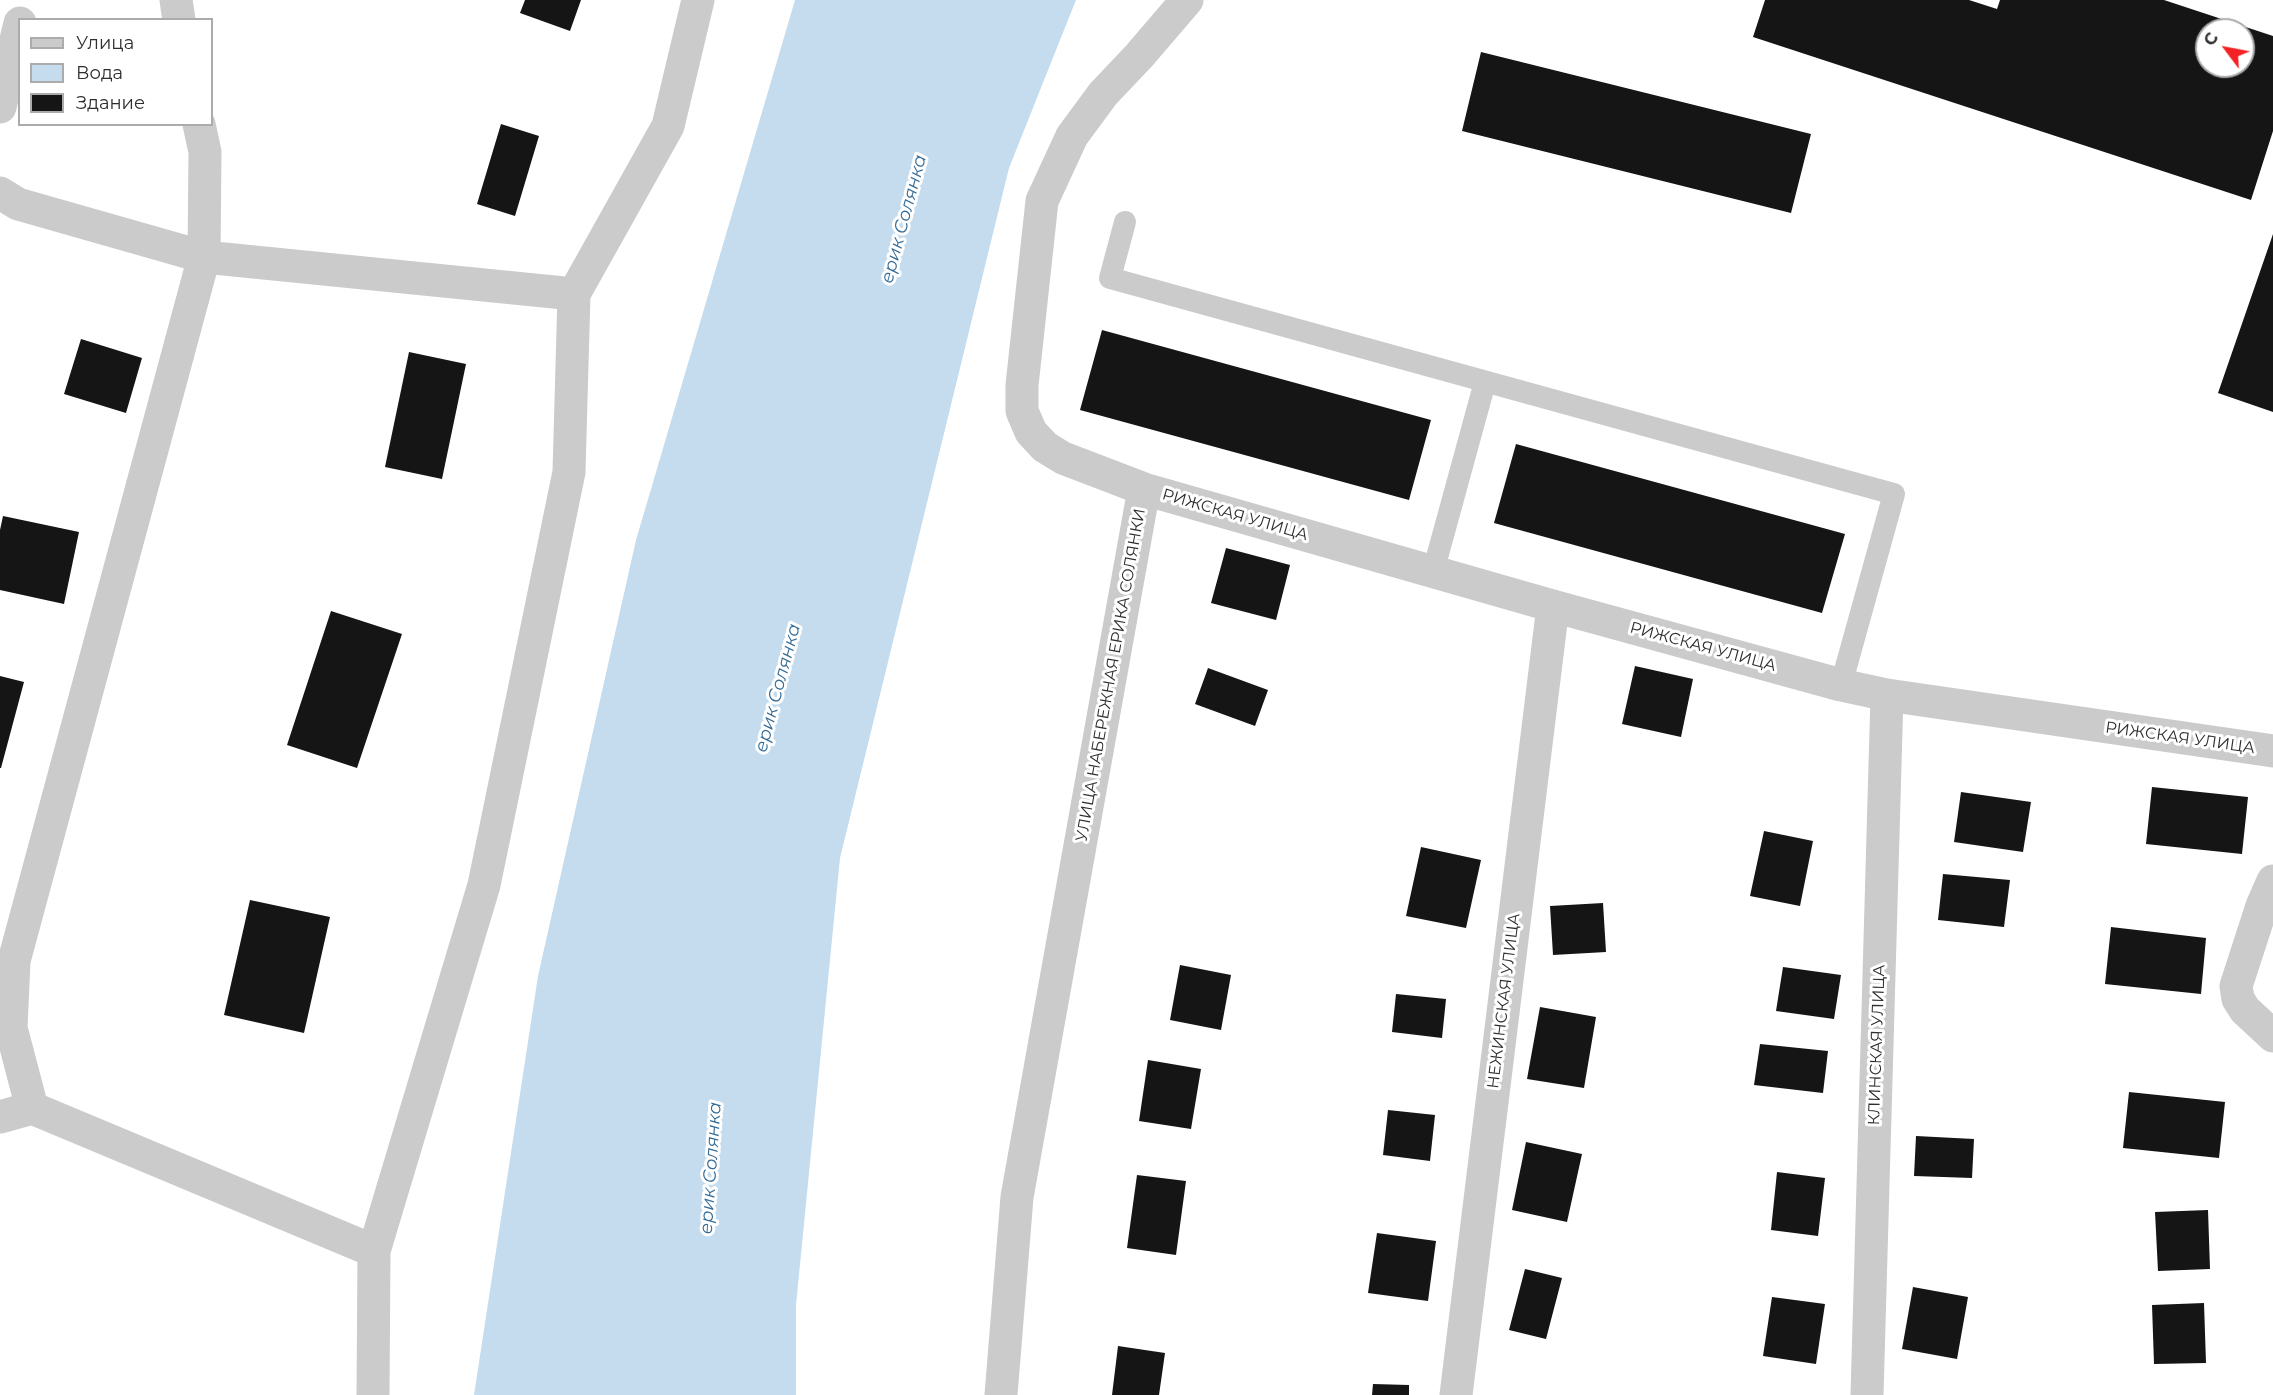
<!DOCTYPE html>
<html>
<head>
<meta charset="utf-8">
<style>
  body { margin:0 }
  #map { position:relative; width:2273px; height:1395px; overflow:hidden; background:#fff; font-family:Montserrat,sans-serif }
  canvas { display:block }
  .legend { position:absolute; left:18px; top:18px; width:195px; height:108px; box-sizing:border-box; background:#fff; border:2px solid #ababab; margin:0; padding:8px 10px; list-style:none; font-size:18px; color:#2e2e2e }
  .legend li { display:flex; align-items:center; gap:12px; height:30px }
  .legend b { width:30px; border:2px solid #ababab }
  .north { position:absolute; left:2195px; top:18px; width:60px; height:60px; box-sizing:border-box; background:#fff; border:2px solid #ababab; border-radius:50%; rotate:302deg; font-size:16px; font-weight:700; line-height:24px; text-align:center; color:#2e2e2e }
  .north::after { content:''; display:block; margin:auto; width:21px; height:27px; background:#f42225; clip-path:polygon(50% 0,100% 100%,50% 72%,0 100%) }
</style>
</head>
<body>
<div id="map">
<canvas width="2273" height="1395"></canvas>
<ul class="legend">
<li><b style="height:8px;background:#cbcbcb"></b>Улица</li>
<li><b style="height:16px;background:#c5dcee"></b>Вода</li>
<li><b style="height:16px;background:#151515"></b>Здание</li>
</ul>
<div class="north">С</div>
</div>
<script>
const ctx = document.querySelector('canvas').getContext('2d');
ctx.lineJoin = 'round';
function fill(path, color) { ctx.fillStyle = color; ctx.fill(path, 'evenodd'); }
const poly = rows => new Path2D(rows.map(r => 'M' + r).join(''));
function trace(path, color, width, dash) { ctx.strokeStyle = color; ctx.lineWidth = width; ctx.lineCap = dash ? 'butt' : 'round'; ctx.setLineDash(dash || []); ctx.stroke(path); }
function write(font, color, halo, rows, align = 'center') {
  ctx.font = font + ' Montserrat,sans-serif'; ctx.lineWidth = 6; ctx.setLineDash([]); ctx.textBaseline = 'middle'; ctx.strokeStyle = halo; ctx.fillStyle = color; for (const [text, x, y, turn = 0] of rows) {
    ctx.save(); ctx.translate(x, y); ctx.rotate((+turn || 0) * Math.PI / 180); ctx.textAlign = isNaN(turn) ? turn : align; if (halo) ctx.strokeText(text, 0, 0); ctx.fillText(text, 0, 0); ctx.restore();
  }
}
const water = poly([
  [795,0,1076,0,1009,168,840,858,796,1305,796,1395,474,1395,538,976,636,540]
]);
const building = poly([
  [525,0,581,0,570,31,520,13],
  [1765,0,1969,0,1997,9,2000,0,2164,0,2273,36,2273,131,2251,200,1753,37],
  [2207,30,2243,30,2243,66,2207,66],
  [1481,52,1811,134,1791,213,1462,131],
  [501,124,539,136,515,216,477,204],
  [2273,234,2273,412,2218,393],
  [1102,330,1431,420,1409,500,1080,410],
  [81,339,142,358,126,413,64,394],
  [409,352,466,364,442,479,385,467],
  [1516,444,1845,534,1822,613,1494,523],
  [3,516,79,532,64,604,0,590,0,530],
  [1226,548,1290,565,1276,620,1211,603],
  [331,611,402,634,357,768,287,745],
  [1635,666,1693,679,1681,737,1622,724],
  [1208,668,1268,690,1255,726,1195,704],
  [0,676,24,682,1,768,0,768],
  [2152,787,2248,797,2242,854,2146,844],
  [1961,792,2031,802,2023,852,1954,842],
  [1764,831,1813,841,1800,906,1750,896],
  [1421,847,1481,860,1466,928,1406,916],
  [1943,874,2010,880,2004,927,1938,920],
  [250,900,330,917,304,1033,224,1015],
  [1603,903,1606,952,1553,955,1550,906],
  [2111,927,2206,938,2201,994,2105,984],
  [1180,965,1231,975,1221,1030,1170,1020],
  [1783,967,1841,975,1834,1019,1776,1011],
  [1396,994,1446,999,1442,1038,1392,1032],
  [1540,1007,1596,1017,1584,1088,1527,1079],
  [1760,1044,1828,1051,1823,1093,1754,1085],
  [1148,1060,1201,1069,1191,1129,1139,1121],
  [2129,1092,2225,1102,2219,1158,2123,1148],
  [1388,1110,1435,1115,1430,1161,1383,1155],
  [1916,1136,1974,1139,1972,1178,1914,1176],
  [1526,1142,1582,1154,1567,1222,1512,1210],
  [1777,1172,1825,1178,1818,1236,1771,1230],
  [1137,1175,1186,1181,1176,1255,1127,1248],
  [2208,1210,2210,1269,2158,1271,2155,1212],
  [1377,1233,1436,1241,1428,1301,1368,1293],
  [1525,1269,1562,1278,1546,1339,1509,1330],
  [1913,1287,1968,1297,1957,1359,1902,1349],
  [1772,1297,1825,1304,1816,1364,1763,1356],
  [2204,1303,2206,1363,2154,1364,2152,1305],
  [1118,1346,1165,1353,1159,1395,1112,1395],
  [1373,1384,1409,1385,1409,1395,1372,1395]
]);
const service = poly([
  [1125,222,1110,278,1894,494,1841,685],
  [1433,572,1485,382]
]);
const minor = poly([
  [176,0,179,20],
  [1187,0,1139,56,1103,94,1072,136,1042,201,1022,385,1022,411,1031,432,1045,447,1063,458,1144,489,1553,606,1841,685,1887,695,2273,751],
  [0,107,20,23],
  [0,193,18,204,204,257,574,294],
  [2273,881,2262,906,2236,986,2238,999,2245,1010,2273,1036],
  [32,1108,11,1028,14,961,204,257,205,152,199,124],
  [0,1117,32,1108,374,1251],
  [373,1395,374,1251,484,885,569,472,574,294,668,126,698,0],
  [1001,1395,1017,1197,1144,489],
  [1456,1395,1553,606],
  [1867,1395,1887,695]
]);
const streetNames = [
  ["РИЖСКАЯ УЛИЦА",1235,515,16],
  ["РИЖСКАЯ УЛИЦА",1703,647,15],
  ["УЛИЦА НАБЕРЕЖНАЯ ЕРИКА СОЛЯНКИ",1111,675,-80],
  ["РИЖСКАЯ УЛИЦА",2180,738,8],
  ["НЕЖИНСКАЯ УЛИЦА",1504,1001,-83],
  ["КЛИНСКАЯ УЛИЦА",1877,1045,-88]
];
const waterNames = [
  ["ерик Солянка",904,219,-75],
  ["ерик Солянка",778,688,-75],
  ["ерик Солянка",711,1168,-86]
];
fill(water, '#c5dcee');
fill(building, '#151515');
trace(service, '#cbcbcb', 22);
trace(minor, '#cbcbcb', 33);
write('16px', '#2e2e2e', '#fff', streetNames);
write('italic 18px', '#356c97', '#fff', waterNames);
</script>
</body>
</html>
